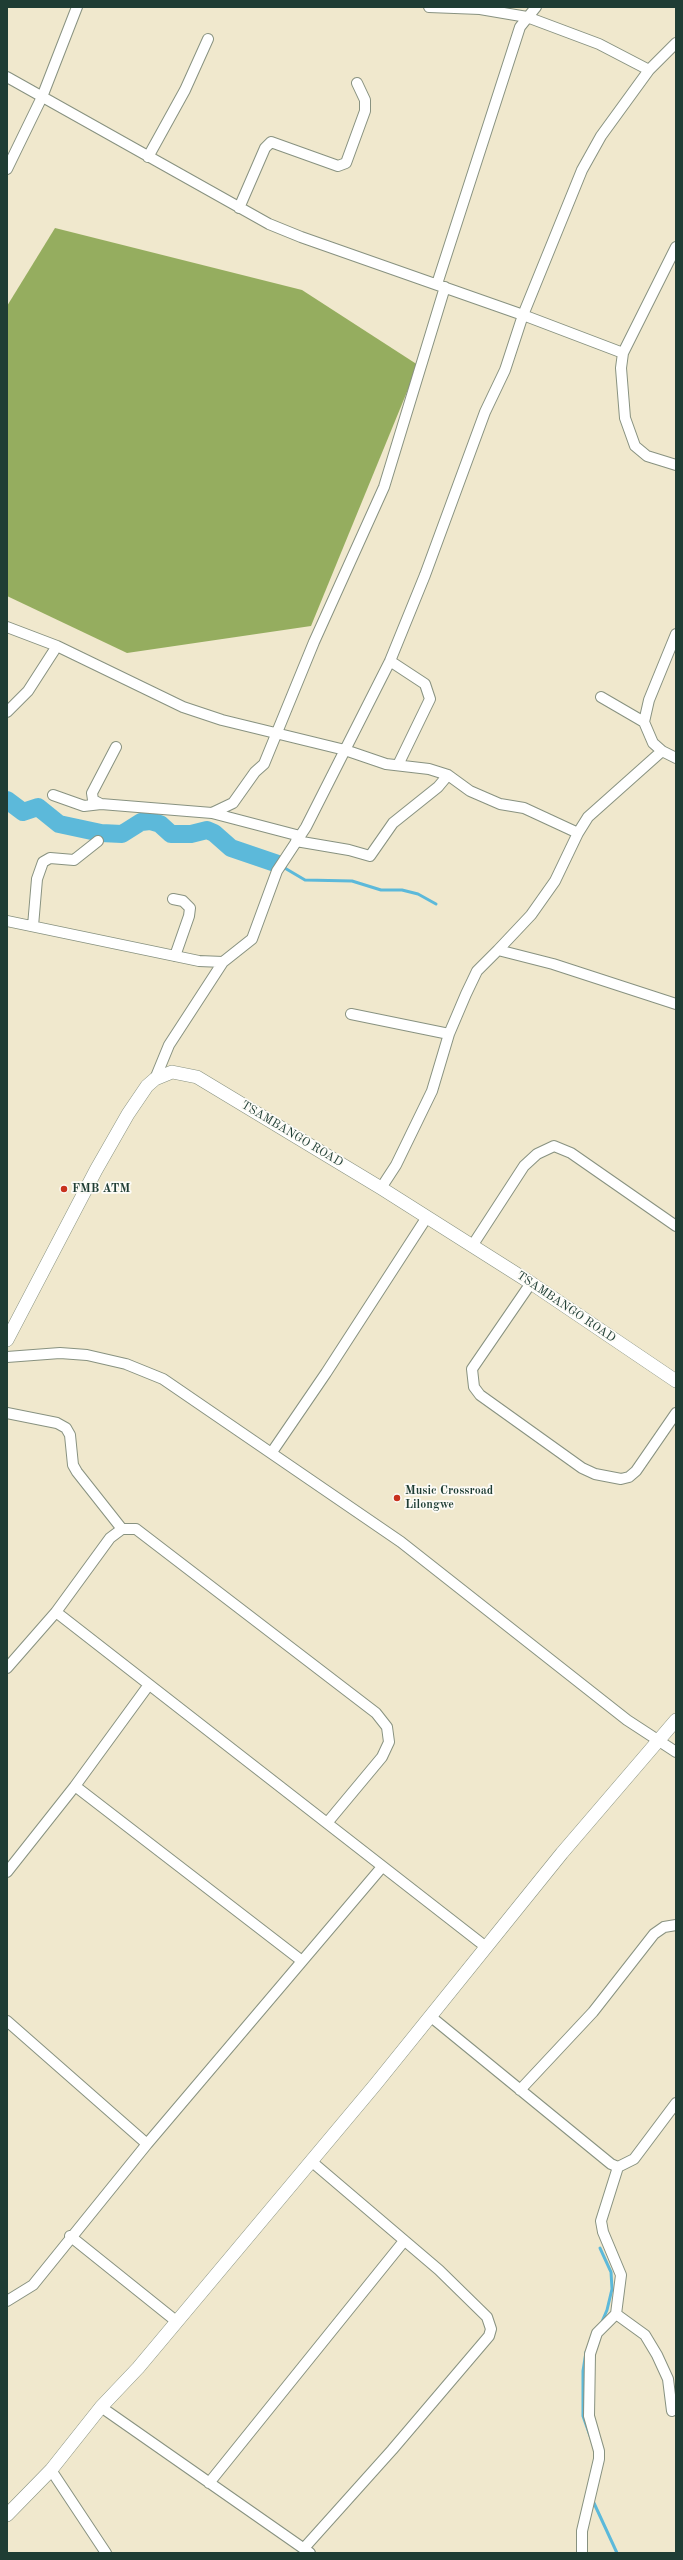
<!DOCTYPE html>
<html>
<head>
<meta charset="utf-8">
<style>
  body { margin:0 }
  #map { position:relative; width:683px; height:2560px; overflow:hidden; background:#f0e8cd; font-family:"Old Standard TT",serif }
  canvas { display:block }
  .frame { position:absolute; inset:0; border:8px solid #1f3d34; pointer-events:none }
</style>
</head>
<body>
<div id="map">
<canvas width="683" height="2560"></canvas>
<div class="frame"></div>
</div>
<script>
const ctx = document.querySelector('canvas').getContext('2d');
ctx.lineJoin = 'round';
function fill(path, color) { ctx.fillStyle = color; ctx.fill(path, 'evenodd'); }
const poly = rows => new Path2D(rows.map(r => 'M' + r).join(''));
function trace(path, color, width, dash) { ctx.strokeStyle = color; ctx.lineWidth = width; ctx.lineCap = dash ? 'butt' : 'round'; ctx.setLineDash(dash || []); ctx.stroke(path); }
function write(font, color, halo, rows, align = 'center') {
  ctx.font = font + ' "Old Standard TT",serif'; ctx.lineWidth = 3.5; ctx.setLineDash([]); ctx.textBaseline = 'middle'; ctx.strokeStyle = halo; ctx.fillStyle = color; for (const [text, x, y, turn = 0] of rows) {
    ctx.save(); ctx.translate(x, y); ctx.rotate((+turn || 0) * Math.PI / 180); ctx.textAlign = isNaN(turn) ? turn : align; if (halo) ctx.strokeText(text, 0, 0); ctx.fillText(text, 0, 0); ctx.restore();
  }
}
const forest = poly([
  [55,228,302,290,418,365,311,626,127,653,7,596,7,306]
]);
const stream = poly([
  [283,867,305,880,352,881,381,890,402,890,418,894,436,904],
  [600,2248,611,2272,612,2289,607,2310,601,2324],
  [586,2352,583,2371,583,2416,593,2444],
  [593,2501,617,2553]
]);
const river = poly([
  [7,800,23,812,38,807,59,824,101,833,122,834,141,822,150,821,160,824,171,834,191,834,207,830,214,833,231,848,278,864]
]);
const minor = poly([
  [429,7,480,9,527,17,599,44,649,70],
  [7,77,269,224,301,237,523,315,623,353],
  [148,157,185,90,208,39],
  [7,169,42,97,77,7],
  [239,208,265,148,271,142,338,166,346,163,365,111,365,100,357,83],
  [676,247,623,353,621,368,625,418,635,446,647,456,676,465],
  [437,284,520,27,536,7],
  [7,627,57,646,183,707,222,720,345,750,386,764,429,769,448,775,470,791,500,804,524,808,578,833],
  [676,634,649,700,644,722,653,743,662,751,676,758],
  [390,661,425,684,430,699,398,765],
  [601,697,644,722],
  [7,712,28,691,57,646],
  [53,795,84,806,101,804,212,813,300,836],
  [101,804,93,800,92,793,116,747],
  [212,813,233,803,255,772,264,764,314,642,384,487,445,287],
  [296,841,349,850,370,856,393,823,438,787,448,775],
  [173,899,183,901,190,908,189,916,175,956],
  [7,921,199,961,223,962],
  [33,926,37,879,43,862,50,858,74,860,98,841],
  [498,950,531,915,555,881,578,833,588,817,662,751],
  [351,1014,449,1034],
  [155,1079,169,1045,223,962,252,939,277,871,306,827,390,661,425,575,485,412,505,370,523,315,582,170,601,136,649,70,676,43],
  [381,1188,396,1165,432,1091,449,1034,466,994,477,971,498,950,553,964,676,1004],
  [472,1246,524,1166,537,1154,554,1146,571,1153,676,1226],
  [531,1283,472,1369,474,1387,480,1395,582,1468,595,1474,621,1479,629,1477,636,1471,676,1413],
  [7,1357,60,1353,87,1355,126,1364,163,1379,401,1542,627,1720,676,1752],
  [7,1413,57,1423,66,1428,70,1435,73,1465,77,1472,122,1529],
  [272,1452,326,1373,427,1217],
  [56,1612,486,1947],
  [7,1668,56,1612,110,1538,122,1529,136,1529,376,1713,387,1727,389,1742,382,1757,327,1823],
  [75,1786,302,1961],
  [7,1872,75,1786,148,1686],
  [430,2016,611,2164,618,2167,634,2159,676,2103],
  [7,2021,147,2144],
  [520,2090,593,2012,654,1934,664,1927,676,1925],
  [70,2236,176,2321],
  [7,2301,33,2285,147,2144,382,1867],
  [616,2314,645,2335,657,2355,668,2379,672,2411],
  [101,2407,310,2553],
  [51,2470,106,2553],
  [209,2483,404,2241],
  [305,2547,392,2450,489,2336,491,2329,487,2317,439,2270,311,2161],
  [582,2553,582,2531,599,2459,599,2451,589,2416,590,2354,597,2333,616,2314,621,2275,603,2232,601,2221,618,2167]
]);
const tertiary = poly([
  [7,1340,96,1170,128,1114,147,1086,155,1079,172,1072,197,1077,381,1188,531,1283,676,1381],
  [7,2515,51,2470,101,2407,138,2368,375,2085,562,1853,676,1720]
]);
const markers = [
  [64,1189,4,"#c8321e"],
  [397,1498,4,"#c8321e"]
];
const streetNames = [
  ["TSAMBANGO ROAD",292,1134,31],
  ["TSAMBANGO ROAD",566,1307,34]
];
const poiNames = [
  ["FMB ATM",72,1189],
  ["Music Crossroad",405,1491],
  ["Lilongwe",405,1505]
];
fill(forest, '#95ad5f');
trace(stream, '#5cb9da', 3);
trace(river, '#5cb9da', 18);
trace(minor, '#889280', 12);
trace(tertiary, '#889280', 14);
trace(minor, '#fff', 10);
trace(tertiary, '#fff', 13);
for (const [x, y, r, color] of markers) { const dot = new Path2D(); dot.arc(x, y, r, 0, 2 * Math.PI); ctx.fillStyle = color; ctx.fill(dot); trace(dot, '#fdfcf7', 1.5); }
write('12px', '#1f3d34', '#fdfcf7', streetNames);
write('bold 12px', '#1f3d34', '#fdfcf7', poiNames, 'left');
</script>
</body>
</html>
